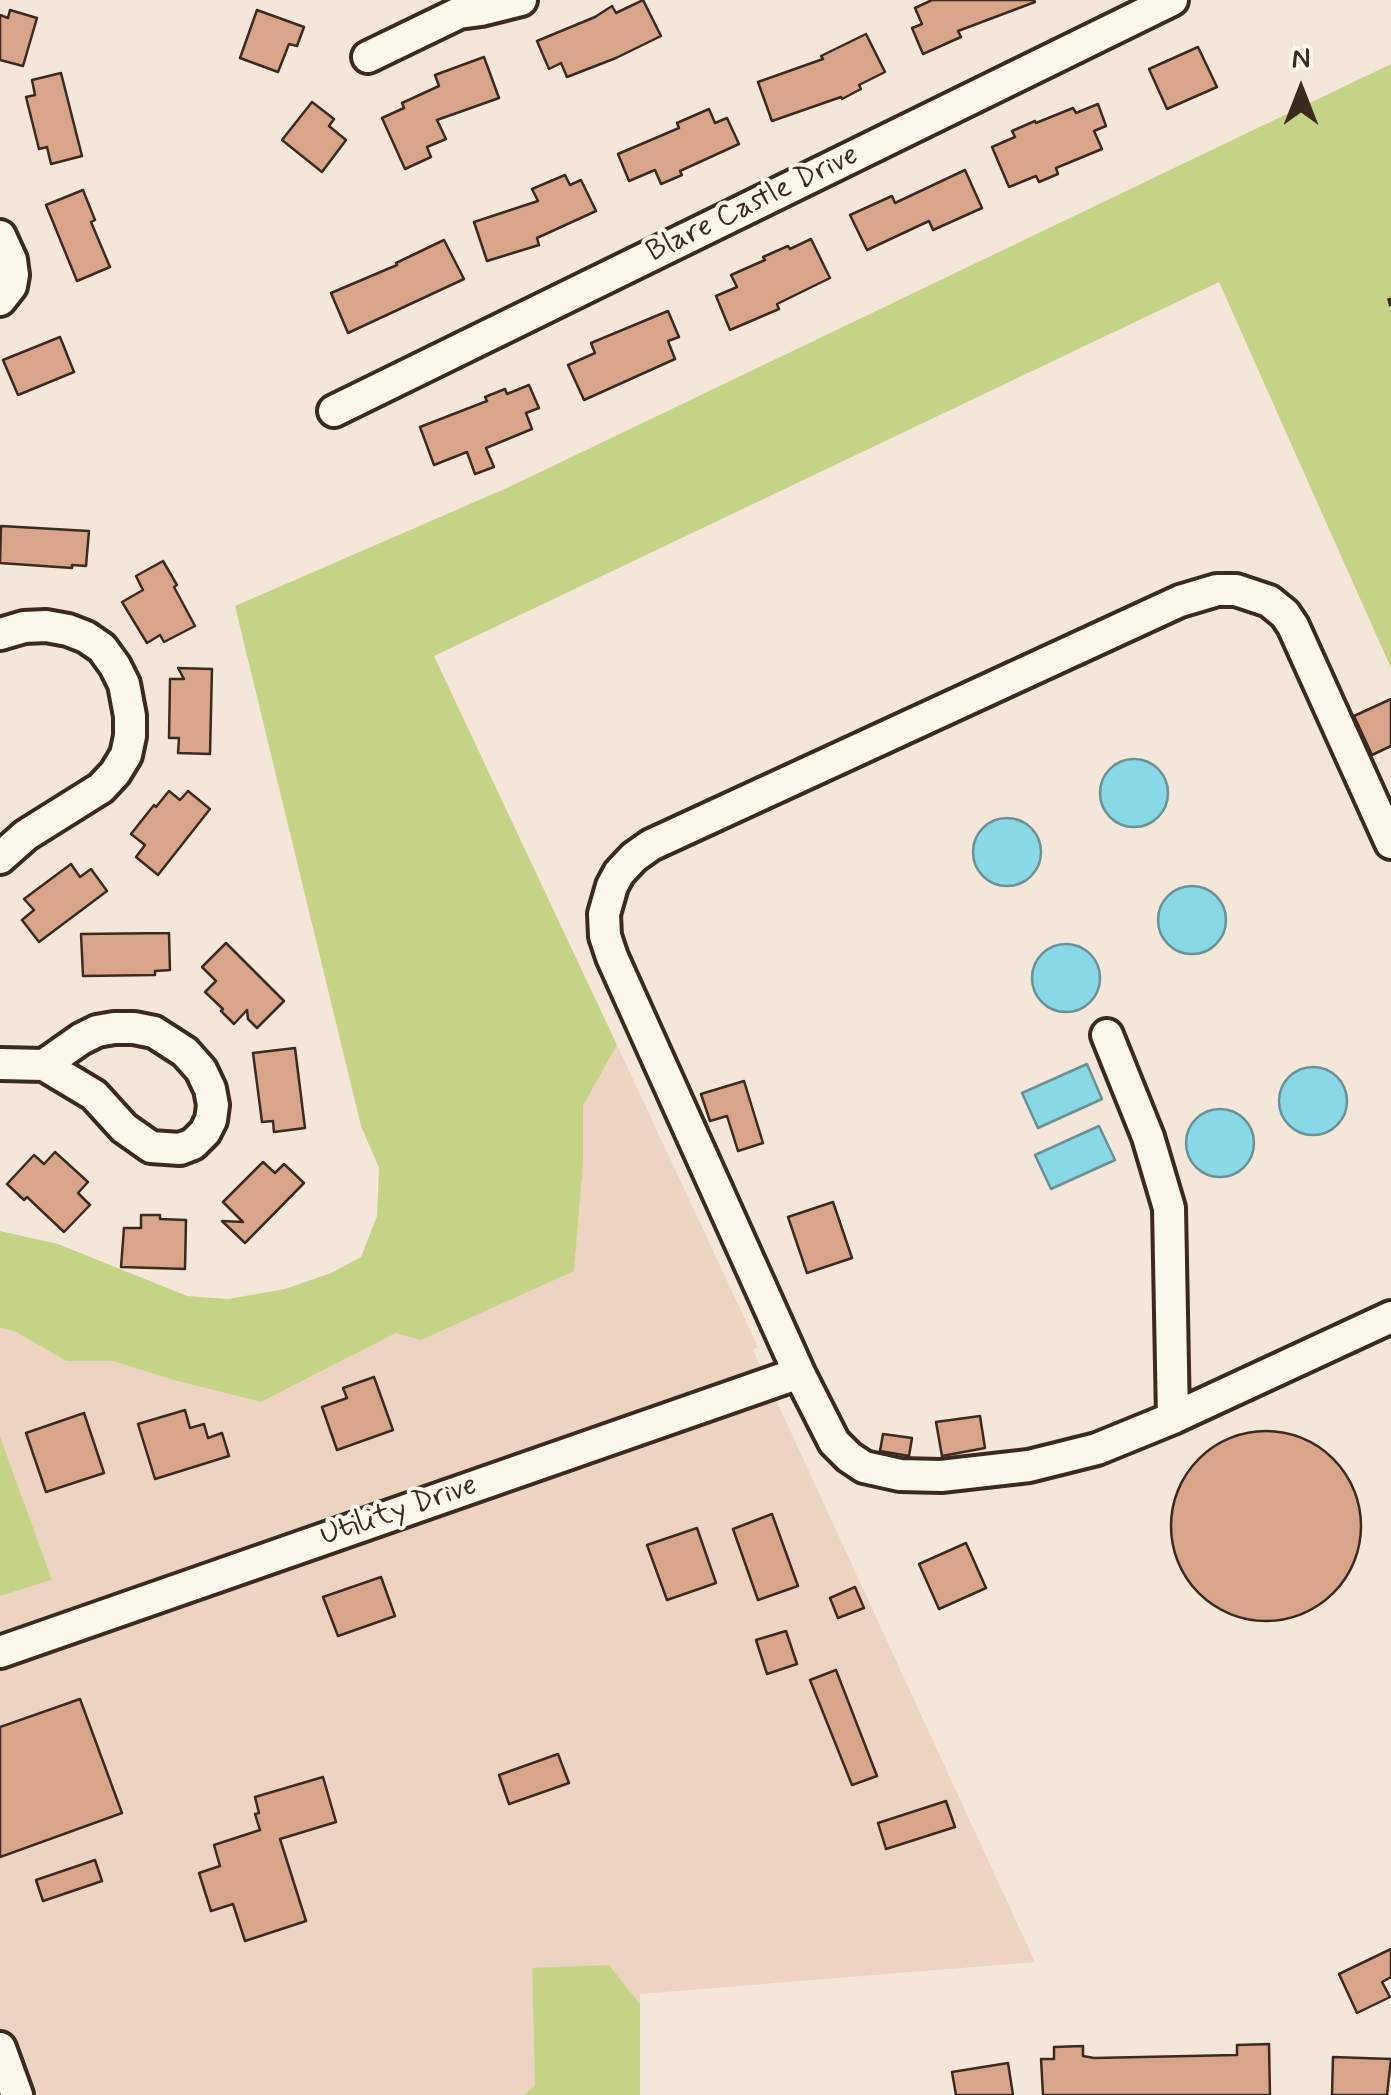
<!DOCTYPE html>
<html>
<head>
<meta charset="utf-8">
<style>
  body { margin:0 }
  #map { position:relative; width:1391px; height:2095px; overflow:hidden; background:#f4e7d9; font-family:Mynerve,sans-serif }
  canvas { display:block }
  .north { position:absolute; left:1251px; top:40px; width:100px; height:100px; -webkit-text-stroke:8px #fbf7ec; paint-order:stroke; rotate:0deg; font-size:28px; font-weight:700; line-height:40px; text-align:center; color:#3b2a1e }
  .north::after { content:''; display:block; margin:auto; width:35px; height:45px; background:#3b2a1e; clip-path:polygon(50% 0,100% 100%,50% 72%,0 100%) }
</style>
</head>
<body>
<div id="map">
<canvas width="1391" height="2095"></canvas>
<div class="north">N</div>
</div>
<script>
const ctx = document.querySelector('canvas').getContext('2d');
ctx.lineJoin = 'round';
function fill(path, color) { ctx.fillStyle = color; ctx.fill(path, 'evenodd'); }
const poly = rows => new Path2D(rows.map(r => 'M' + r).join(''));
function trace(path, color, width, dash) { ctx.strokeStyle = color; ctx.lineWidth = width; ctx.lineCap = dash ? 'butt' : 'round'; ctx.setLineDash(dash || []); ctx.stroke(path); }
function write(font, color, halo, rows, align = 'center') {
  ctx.font = font + ' Mynerve,sans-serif'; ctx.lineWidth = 8; ctx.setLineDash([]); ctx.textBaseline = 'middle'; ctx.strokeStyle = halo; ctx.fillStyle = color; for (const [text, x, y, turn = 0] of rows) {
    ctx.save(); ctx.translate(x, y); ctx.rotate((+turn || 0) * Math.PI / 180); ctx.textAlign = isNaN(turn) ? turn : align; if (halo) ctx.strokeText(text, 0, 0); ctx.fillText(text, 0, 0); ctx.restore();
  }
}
const built = poly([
  [617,1045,758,1347,753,1350,1035,1962,640,1994,640,2004,609,1965,532,1969,535,2086,524,2095,0,2095,0,1596,52,1580,0,1436,0,1328,14,1331,66,1361,113,1361,173,1380,261,1402,396,1333,574,1271,583,1165,583,1106]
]);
const green = poly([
  [1391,64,1391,668,1219,282,434,656,617,1045,583,1106,583,1165,574,1271,421,1340,396,1333,261,1402,173,1380,113,1361,66,1361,14,1331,0,1328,0,1231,58,1244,187,1296,228,1299,285,1289,331,1273,361,1257,377,1216,379,1168,361,1126,235,606,509,487],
  [0,1436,52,1580,0,1596],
  [609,1965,640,2004,640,2095,524,2095,535,2086,532,1968]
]);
const water = poly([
  '1100 793a34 34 0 1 1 68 0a34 34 0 1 1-68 0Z',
  '973 852a34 34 0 1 1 68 0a34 34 0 1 1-68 0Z',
  '1158 920a34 34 0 1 1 68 0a34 34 0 1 1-68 0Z',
  '1032 978a34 34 0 1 1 68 0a34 34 0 1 1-68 0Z',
  [1087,1064,1102,1099,1038,1128,1022,1093,1087,1064],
  '1279 1101a34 34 0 1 1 68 0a34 34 0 1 1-68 0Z',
  '1186 1143a34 34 0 1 1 68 0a34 34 0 1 1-68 0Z',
  [1099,1126,1115,1160,1051,1189,1035,1155,1099,1126]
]);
const building = poly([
  [643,0,661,36,616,58,567,77,561,63,549,69,537,41,595,17,612,6,616,13,643,0],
  [932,0,1034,0,1035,2,958,31,961,37,923,54,912,28,922,24,915,8,932,0],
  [10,10,37,18,23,66,0,60,0,15,8,18,10,10],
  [257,10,304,27,297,46,289,44,278,72,240,58,257,10],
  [866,34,885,72,859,85,861,89,842,99,841,97,772,121,758,82,823,59,821,56,866,34],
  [1198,47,1217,87,1167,109,1149,69,1198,47],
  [484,57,499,98,437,120,446,139,427,147,431,157,405,169,382,118,404,108,402,103,439,86,435,75,484,57],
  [61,73,82,156,51,164,47,147,39,149,26,97,35,95,32,80,61,73],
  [312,102,334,119,329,126,346,140,322,172,282,140,312,102],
  [1098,104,1106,126,1094,131,1102,149,1056,168,1058,174,1039,182,1036,176,1009,187,992,147,1015,137,1012,131,1035,121,1036,123,1073,108,1076,113,1098,104],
  [709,109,715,123,727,118,739,144,680,171,682,175,661,184,655,170,629,181,618,154,679,128,677,123,709,109],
  [965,170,982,208,933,230,929,221,867,250,850,215,892,196,895,203,965,170],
  [565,175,570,185,581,180,596,211,537,238,539,245,487,261,474,222,538,201,532,189,565,175],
  [83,190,95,220,91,222,110,267,77,281,46,205,83,190],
  [811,239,830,278,777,304,779,309,730,330,716,296,737,287,731,275,765,260,763,257,788,246,790,249,811,239],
  [444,240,464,279,348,333,331,293,397,265,396,263,444,240],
  [668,311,679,337,668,341,675,359,584,400,568,365,595,353,591,343,668,311],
  [60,337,74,372,18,395,3,360,60,337],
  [529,385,539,408,526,413,532,429,486,448,494,467,475,474,467,452,434,465,420,427,487,401,485,397,505,389,507,394,529,385],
  [1,526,89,531,86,566,72,565,72,568,0,563,1,526],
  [163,561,177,585,174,587,195,626,164,642,160,635,147,643,122,602,143,590,136,576,163,561],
  [178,668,212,669,210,754,178,753,179,738,169,738,170,679,184,679,178,668],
  [1391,699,1391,746,1372,755,1354,716,1391,699],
  [169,791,180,800,188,791,210,809,158,875,136,857,145,845,131,834,154,805,156,807,169,791],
  [71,864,80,877,91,869,107,891,39,942,22,920,34,910,24,899,71,864],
  [169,933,170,970,155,971,155,975,83,976,81,934,169,933],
  [226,943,284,1001,257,1028,248,1019,247,1010,234,1024,221,1011,223,1009,205,992,216,981,202,967,226,943],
  [295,1048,305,1128,274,1132,273,1121,262,1122,253,1053,295,1048],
  [744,1081,763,1143,738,1151,727,1116,710,1121,701,1094,744,1081],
  [55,1152,88,1182,78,1193,90,1205,64,1232,27,1197,24,1200,7,1184,34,1155,44,1164,55,1152],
  [263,1162,275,1173,284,1164,304,1183,245,1243,222,1221,243,1222,223,1202,263,1162],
  [833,1202,852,1258,807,1273,788,1217,833,1202],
  [141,1215,160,1215,160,1219,186,1220,185,1269,121,1267,124,1228,141,1228,141,1215],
  [374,1377,393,1430,337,1450,322,1407,347,1398,343,1388,374,1377],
  [185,1410,190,1428,204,1424,208,1438,222,1433,229,1456,155,1479,138,1424,185,1410],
  [84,1413,104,1473,46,1492,26,1433,84,1413],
  [980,1416,985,1448,942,1456,936,1422,980,1416],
  '1171 1526a95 95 0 1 1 190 0a95 95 0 1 1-190 0Z',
  [883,1434,912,1438,909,1456,880,1451,883,1434],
  [772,1514,798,1586,758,1600,733,1529,772,1514],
  [697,1528,716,1583,667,1600,647,1545,697,1528],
  [966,1543,986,1588,939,1609,919,1564,966,1543],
  [381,1577,395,1616,338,1636,323,1597,381,1577],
  [855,1587,864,1608,838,1618,830,1598,855,1587],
  [786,1631,797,1664,767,1674,756,1640,786,1631],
  [836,1670,877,1776,852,1785,810,1680,836,1670],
  [80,1699,122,1813,0,1857,0,1727,80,1699],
  [558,1754,569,1783,509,1804,499,1775,558,1754],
  [323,1777,336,1822,280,1839,306,1921,245,1941,233,1904,211,1911,199,1873,220,1866,214,1845,260,1830,255,1814,259,1813,255,1797,323,1777],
  [946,1801,955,1827,886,1849,878,1823,946,1801],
  [95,1860,102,1881,43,1901,36,1880,95,1860],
  [1391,1949,1391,1977,1382,1982,1390,1997,1357,2013,1339,1974,1391,1949],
  [1269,2044,1270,2095,1043,2095,1041,2059,1054,2059,1054,2047,1083,2046,1083,2056,1094,2058,1237,2055,1237,2045,1269,2044],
  [1333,2057,1391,2059,1387,2095,1332,2095,1333,2057],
  [1008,2063,1013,2095,956,2095,952,2072,1008,2063]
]);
const path = poly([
  [1389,298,1391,306]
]);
const minor = poly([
  [459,13,481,10,521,0],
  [368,57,459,13,473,0],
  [0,236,11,260,13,275,11,286,0,300],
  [334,411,1172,0],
  [0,634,24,627,46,626,68,630,86,637,102,648,115,666,124,684,130,716,130,736,126,755,115,773,101,788,26,835,0,858],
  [1391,843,1293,626,1285,614,1269,601,1236,590,1217,590,1180,601,651,845,634,857,619,873,612,886,604,914,605,936,612,957,799,1373,834,1442,849,1457,864,1467,900,1475,941,1476,1029,1466,1097,1449,1173,1418,1391,1317],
  [1107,1035,1148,1137,1169,1208,1173,1418],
  [0,1064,44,1065,94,1095,124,1128,151,1147,180,1149,193,1144,205,1132,211,1120,213,1105,210,1089,201,1070,185,1052,154,1032,134,1028,114,1028,97,1031,81,1039,44,1065],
  [0,1652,799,1373],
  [0,2048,17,2095]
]);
const streetNames = [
  ["Blare Castle Drive",753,205,-26],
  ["Utility Drive",399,1512,-19]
];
fill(built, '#ecd3c2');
fill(green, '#c5d387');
fill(water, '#89d8e6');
trace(water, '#6a9296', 2.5);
fill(building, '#d8a58b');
trace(building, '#3b2a1e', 2.5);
trace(minor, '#3b2a1e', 38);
trace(path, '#3b2a1e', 4, [10, 8]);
trace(minor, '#fbf7ec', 30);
write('30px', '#3b2a1e', '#fbf7ec', streetNames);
</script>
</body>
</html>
